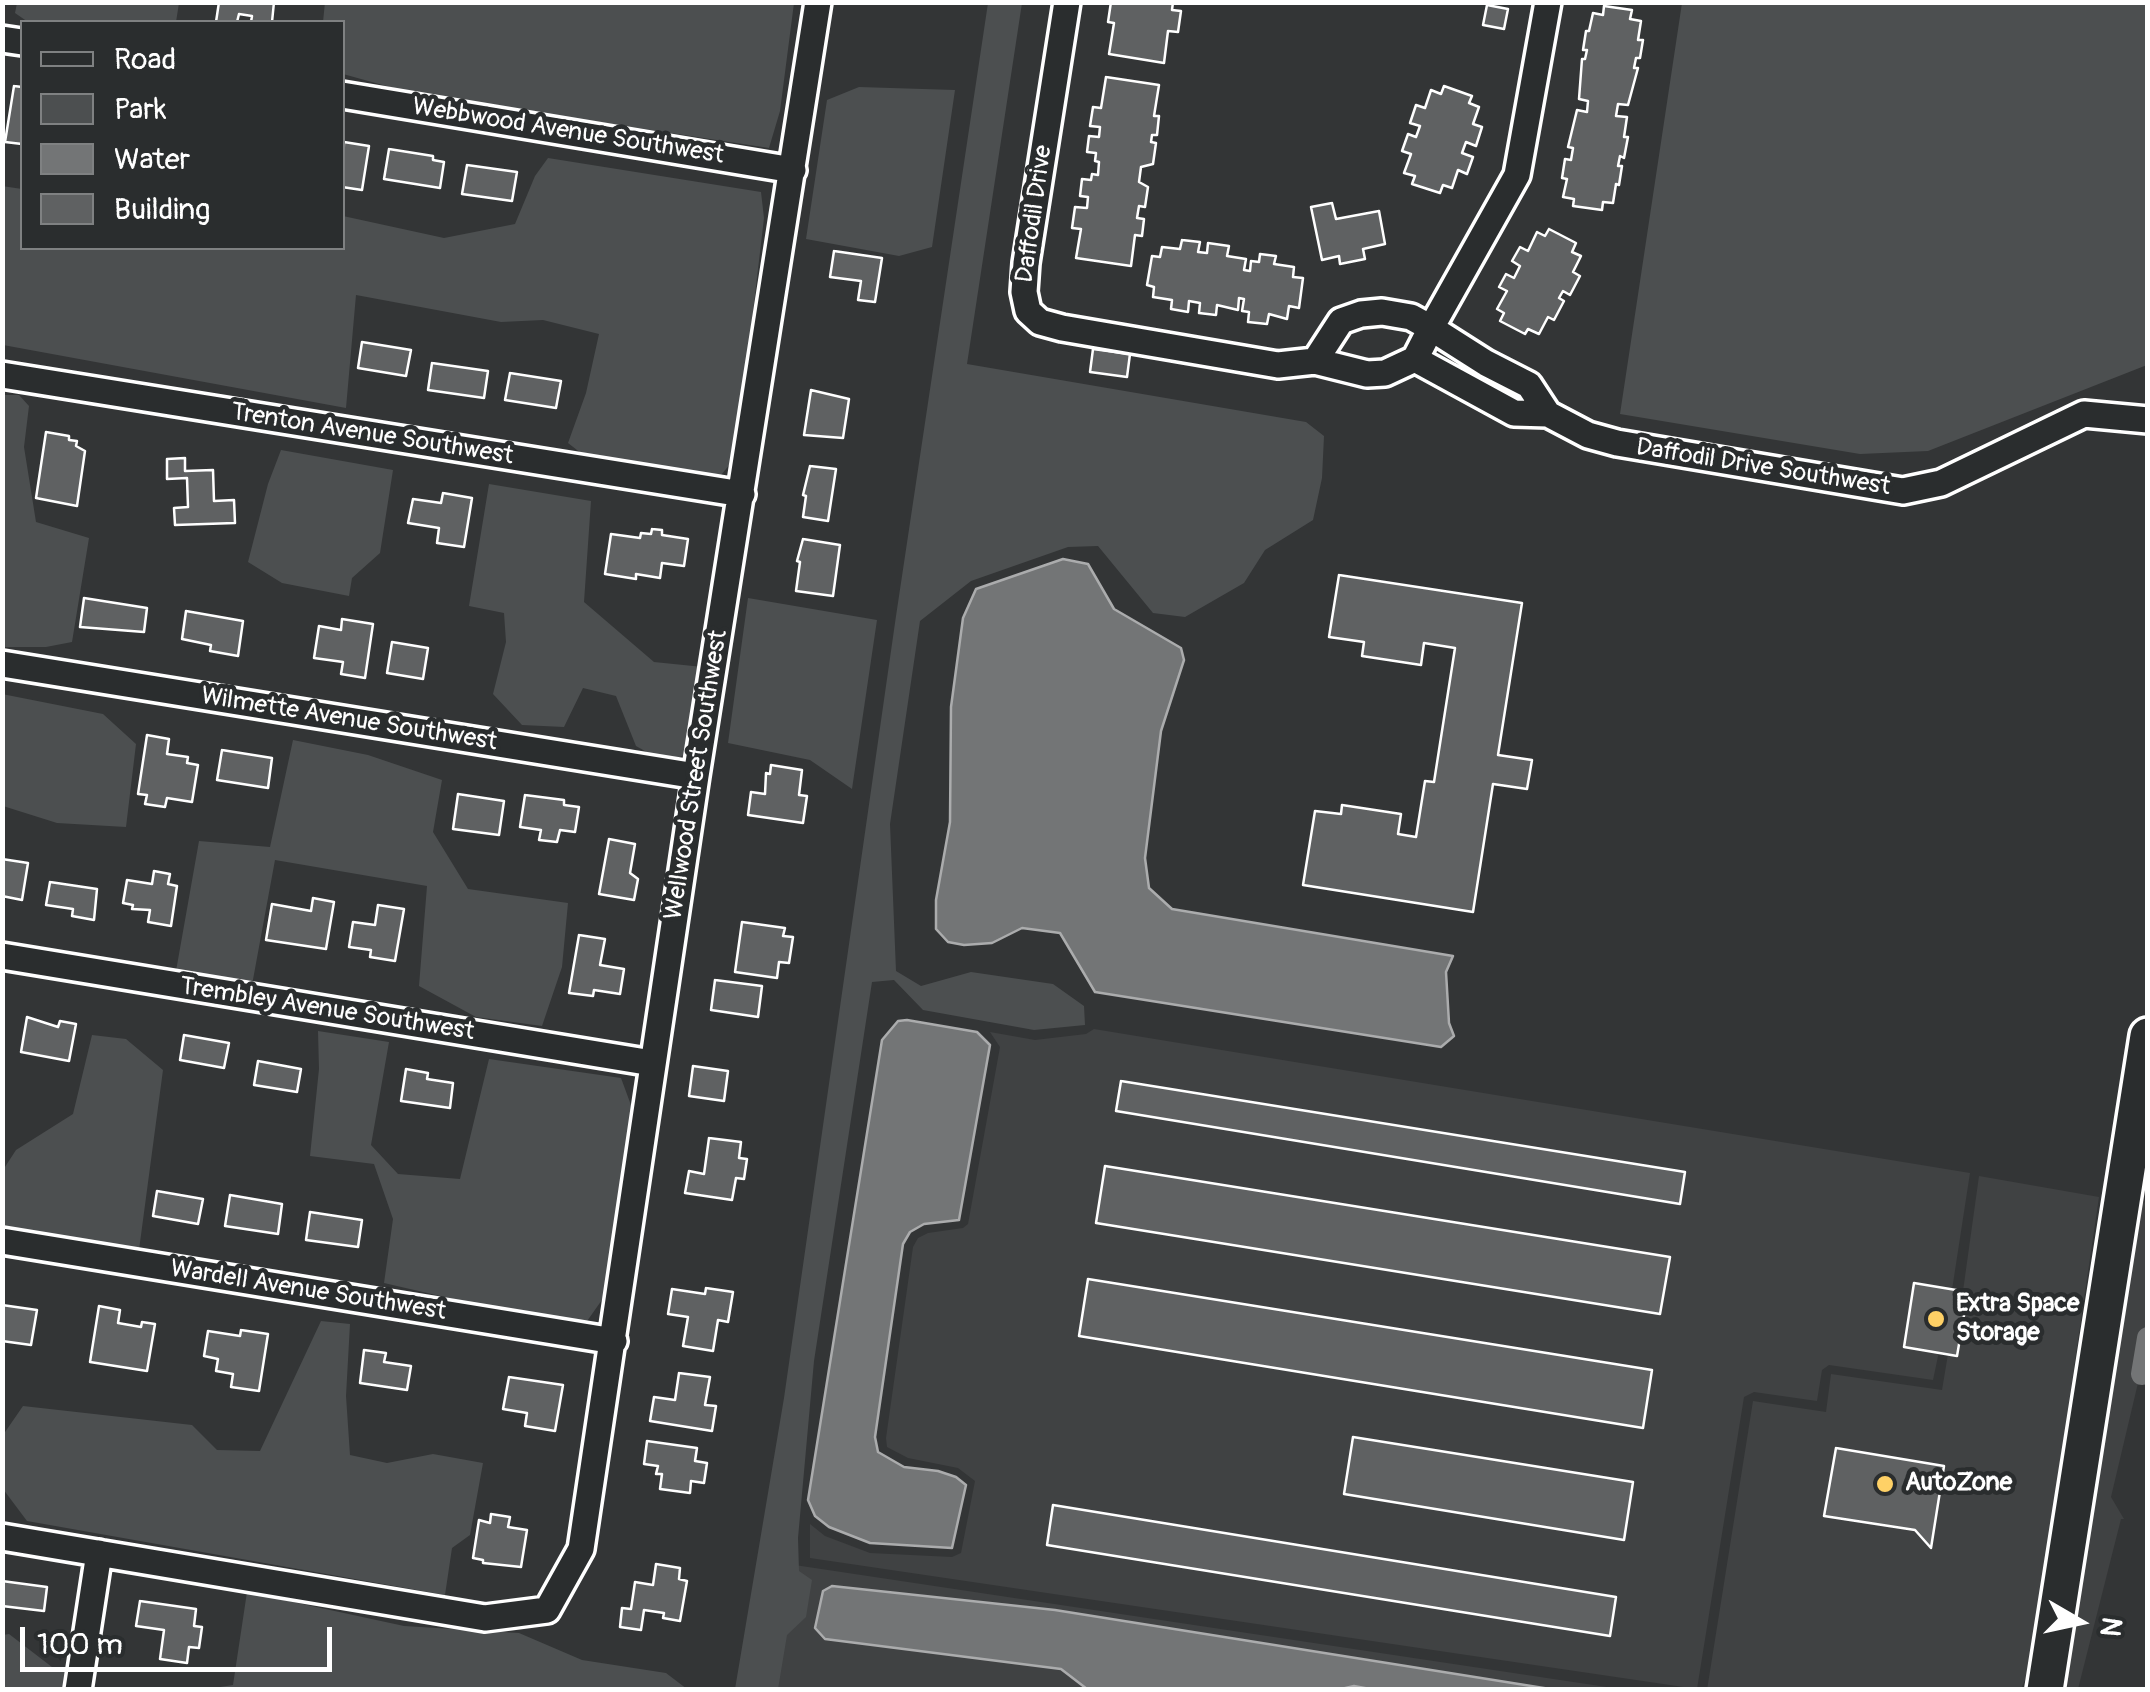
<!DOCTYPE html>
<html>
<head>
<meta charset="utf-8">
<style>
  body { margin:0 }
  #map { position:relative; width:2150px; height:1692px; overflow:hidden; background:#333536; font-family:Pangolin,sans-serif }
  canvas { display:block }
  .frame { position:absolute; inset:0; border:5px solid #fff; pointer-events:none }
  .legend { position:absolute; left:20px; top:20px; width:325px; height:230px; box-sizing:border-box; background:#2a2d2e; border:2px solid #7f8182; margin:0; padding:12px 18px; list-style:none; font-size:30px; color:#fff }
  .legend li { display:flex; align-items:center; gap:20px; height:50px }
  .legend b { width:50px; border:2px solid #7f8182 }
  .north { position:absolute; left:2030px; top:1572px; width:100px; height:100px; -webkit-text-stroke:8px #2a2d2e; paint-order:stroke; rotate:99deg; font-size:28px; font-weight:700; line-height:40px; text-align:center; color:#fff }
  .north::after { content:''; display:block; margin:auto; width:35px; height:45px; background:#fff; clip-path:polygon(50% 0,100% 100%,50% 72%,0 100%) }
  .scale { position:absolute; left:20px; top:1627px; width:312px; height:45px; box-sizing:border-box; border:5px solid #fff; border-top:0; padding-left:12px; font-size:30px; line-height:35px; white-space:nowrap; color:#fff; -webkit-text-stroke:8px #2a2d2e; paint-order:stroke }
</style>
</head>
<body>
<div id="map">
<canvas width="2150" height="1692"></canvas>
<div class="frame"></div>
<ul class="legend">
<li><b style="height:12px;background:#2a2d2e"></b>Road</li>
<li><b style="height:28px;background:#4c4f50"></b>Park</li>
<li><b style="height:28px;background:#737576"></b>Water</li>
<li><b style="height:28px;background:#5f6162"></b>Building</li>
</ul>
<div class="north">N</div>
<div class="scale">100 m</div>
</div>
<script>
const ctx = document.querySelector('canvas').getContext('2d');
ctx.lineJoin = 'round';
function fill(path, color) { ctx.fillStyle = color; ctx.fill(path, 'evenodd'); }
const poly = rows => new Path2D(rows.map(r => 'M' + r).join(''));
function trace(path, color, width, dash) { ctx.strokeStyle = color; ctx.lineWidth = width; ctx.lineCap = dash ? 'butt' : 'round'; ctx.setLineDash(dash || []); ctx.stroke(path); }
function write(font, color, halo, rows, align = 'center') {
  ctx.font = font + ' Pangolin,sans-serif'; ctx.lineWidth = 9; ctx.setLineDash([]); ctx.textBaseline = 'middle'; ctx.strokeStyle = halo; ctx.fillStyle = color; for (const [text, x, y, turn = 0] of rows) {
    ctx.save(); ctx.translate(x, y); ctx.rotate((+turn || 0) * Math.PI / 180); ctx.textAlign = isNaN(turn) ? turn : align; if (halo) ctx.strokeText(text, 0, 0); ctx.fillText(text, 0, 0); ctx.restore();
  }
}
const built = poly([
  [1094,1029,1970,1173,1952,1290,1933,1380,1829,1365,1822,1370,1817,1401,1754,1392,1744,1397,1697,1689,810,1558,810,1524,825,1536,870,1553,952,1557,961,1553,975,1481,958,1468,908,1458,887,1447,886,1438,913,1247,918,1238,928,1233,963,1228,968,1224,1000,1047,990,1032,1035,1040,1086,1034],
  [1979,1176,2099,1197,2030,1668,2021,1689,1707,1690,1753,1401,1826,1412,1831,1374,1942,1390,1948,1354,1958,1355,1968,1293,1963,1291],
  [2134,1200,2147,1203,2147,1345,2111,1497,2124,1519,2121,1519,2078,1689,2058,1690],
  [788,1564,1620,1689,769,1690]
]);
const green = poly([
  [325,2,794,2,794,3,780,111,769,148,415,94,343,74,342,22,323,22],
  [17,3,17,2,179,3,176,22,28,22,15,13],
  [988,3,1022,3,967,364,1306,422,1324,436,1322,478,1313,520,1265,550,1244,583,1185,617,1153,613,1098,546,1068,547,971,581,920,621,890,824,896,971,921,986,971,972,1053,984,1084,1006,1085,1025,1034,1030,923,1010,894,980,872,982,814,1361,798,1538,799,1571,812,1580,806,1617,787,1635,778,1689,735,1689,784,1398,896,616],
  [1682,3,2147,3,2147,365,1928,451,1860,454,1620,414],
  [859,87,955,90,932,247,899,256,806,239,827,100],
  [548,158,761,192,764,218,736,457,716,481,595,464,568,443,586,393,599,334,543,320,501,322,356,295,346,408,3,345,2,186,22,189,22,248,342,248,343,216,444,238,515,224,535,176],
  [3,395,19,395,29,406,24,447,36,522,89,538,72,642,46,647,3,647],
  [281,450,393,470,380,553,352,578,349,596,282,583,248,562,268,484],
  [489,484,591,501,584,602,654,662,703,667,689,752,668,764,636,746,616,696,583,688,564,727,522,725,493,694,506,642,504,613,469,606],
  [748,598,877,620,852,789,810,760,728,743],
  [2,694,103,714,136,744,126,827,57,823,3,806],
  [293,740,368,755,442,780,433,832,468,889,568,903,562,967,542,1026,476,1017,419,986,427,886,275,860,252,985,176,971,199,841,270,847],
  [318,1031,389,1042,371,1145,398,1174,460,1179,489,1059,621,1078,635,1116,627,1174,604,1297,585,1324,557,1323,384,1283,393,1219,374,1164,310,1156,319,1069],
  [92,1035,126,1039,163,1070,139,1250,21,1232,3,1226,3,1170,16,1150,73,1114],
  [321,1321,350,1324,346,1396,350,1455,387,1463,433,1454,483,1463,470,1535,452,1548,445,1595,27,1521,3,1489,3,1435,23,1406,192,1425,217,1450,260,1451],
  [247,1592,404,1626,519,1633,582,1660,666,1673,687,1689,207,1689,233,1685],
  [9,1634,52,1667,70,1672,67,1689,3,1690,3,1635]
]);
const water = poly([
  [1063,559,1088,564,1114,609,1181,648,1184,660,1161,731,1145,858,1149,888,1172,909,1453,956,1446,972,1449,1023,1454,1036,1441,1047,1095,992,1060,933,1022,928,992,943,964,945,948,942,936,929,936,900,950,822,951,707,963,618,976,589,1063,559],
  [907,1020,977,1032,990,1045,959,1220,924,1224,910,1232,903,1244,875,1437,878,1452,904,1467,938,1471,956,1477,966,1485,952,1548,870,1543,829,1527,815,1516,808,1500,882,1040,898,1021,907,1020],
  [832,1586,1055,1610,1550,1689,1375,1690,1354,1686,1337,1690,1087,1689,1061,1669,825,1639,815,1628,823,1591,832,1586]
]);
const canal = poly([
  [2142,1374,2148,1338]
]);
const building = poly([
  [219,2,274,2,272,22,251,22,252,16,239,14,237,22,216,22,219,2],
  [1111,2,1173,2,1172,10,1181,11,1178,32,1168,31,1164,63,1109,54,1114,23,1108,22,1111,2],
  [1487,5,1508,9,1504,29,1483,25,1487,5],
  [1604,6,1632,10,1630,19,1641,21,1638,40,1643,40,1640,58,1636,58,1634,68,1638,68,1628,105,1618,104,1616,116,1627,117,1624,137,1628,137,1624,158,1620,156,1618,166,1622,166,1619,185,1616,184,1613,203,1603,202,1602,210,1573,206,1574,199,1563,197,1567,179,1562,178,1565,159,1571,160,1573,148,1568,147,1577,110,1587,112,1588,101,1579,99,1582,59,1585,59,1587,50,1583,50,1586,31,1589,31,1593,13,1603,15,1604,6],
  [1106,77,1159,85,1154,116,1159,116,1157,135,1152,135,1151,142,1156,143,1153,164,1141,167,1139,182,1148,187,1145,207,1139,206,1137,218,1144,219,1142,236,1135,235,1131,266,1076,258,1081,229,1072,228,1075,207,1087,208,1088,197,1080,196,1082,179,1091,180,1092,174,1098,175,1099,162,1095,161,1096,153,1087,152,1089,136,1099,137,1100,127,1090,126,1093,107,1101,108,1106,77],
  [14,86,22,87,22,144,5,142,14,86],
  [1444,86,1472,96,1469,103,1479,107,1473,124,1482,127,1476,146,1466,142,1462,153,1473,157,1467,174,1458,170,1452,188,1443,185,1440,193,1412,184,1415,176,1404,173,1411,154,1402,151,1408,134,1416,137,1420,126,1410,123,1416,105,1425,108,1431,90,1441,94,1444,86],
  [344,142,369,146,362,190,342,187,344,142],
  [389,149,433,156,433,160,444,162,440,188,384,179,389,149],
  [467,165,517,172,512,201,462,194,467,165],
  [1332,203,1336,219,1379,211,1385,244,1363,249,1365,259,1340,264,1339,256,1322,260,1311,207,1332,203],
  [1549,229,1576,243,1572,252,1581,256,1573,272,1580,276,1570,295,1563,291,1559,298,1564,301,1554,320,1548,317,1539,334,1528,329,1525,334,1500,321,1504,313,1497,309,1507,291,1499,287,1506,274,1514,278,1520,266,1512,261,1520,247,1528,251,1537,232,1545,236,1549,229],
  [1182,240,1200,242,1198,252,1207,253,1208,243,1229,246,1227,256,1246,259,1244,270,1250,271,1251,261,1259,262,1260,254,1276,256,1274,264,1294,267,1293,277,1303,278,1299,308,1289,306,1287,319,1269,314,1267,324,1248,322,1249,312,1242,311,1244,299,1239,298,1238,310,1217,305,1216,315,1199,313,1200,303,1189,301,1188,312,1171,309,1172,300,1153,297,1154,287,1147,285,1152,256,1160,257,1162,247,1180,249,1182,240],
  [834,251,882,258,875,302,858,300,861,281,830,277,834,251],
  [362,342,411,350,406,376,358,368,362,342],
  [1093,349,1130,354,1127,377,1090,372,1093,349],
  [432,363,488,371,484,398,428,390,432,363],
  [510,373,561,381,556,408,505,400,510,373],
  [811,390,849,399,843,438,804,435,811,390],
  [46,432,69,436,69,440,77,441,76,446,85,451,77,506,36,498,46,432],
  [185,458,185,471,213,470,214,501,234,500,235,523,175,525,174,508,188,507,187,478,167,479,167,459,185,458],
  [810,466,836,469,828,521,803,517,806,496,803,495,810,466],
  [443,493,472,498,464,547,437,543,439,528,408,523,413,499,441,503,443,493],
  [652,529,662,530,662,535,688,539,684,566,662,563,660,578,636,574,636,579,605,574,611,534,640,538,641,533,651,534,652,529],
  [803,539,840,545,833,596,796,591,800,562,797,561,803,539],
  [1339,575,1522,603,1498,755,1532,760,1527,789,1493,784,1473,912,1303,885,1315,811,1341,814,1342,805,1401,814,1398,834,1416,837,1425,781,1434,782,1455,648,1424,643,1421,665,1362,656,1364,642,1329,637,1339,575],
  [84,598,147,608,144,632,80,627,84,598],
  [186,611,243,621,238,656,210,651,211,645,182,639,186,611],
  [342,619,373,624,365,678,341,674,343,662,314,658,319,626,341,630,342,619],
  [392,642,428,648,423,679,387,673,392,642],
  [147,735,169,739,167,754,188,757,187,763,198,765,192,802,167,798,165,807,145,804,147,795,138,794,147,735],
  [222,750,272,758,268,788,217,780,222,750],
  [771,765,802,770,799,795,807,796,803,823,748,815,751,792,765,794,766,773,770,774,771,765],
  [458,794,504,801,499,835,453,829,458,794],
  [525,795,564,800,564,805,579,807,575,832,560,830,557,842,539,840,541,830,520,827,525,795],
  [609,839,635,844,630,873,638,879,634,900,599,894,609,839],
  [2,859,28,863,22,900,2,896,2,859],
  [154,871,170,874,168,884,177,886,171,926,148,922,150,910,132,909,133,905,123,903,127,880,152,884,154,871],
  [50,882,97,889,94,920,72,916,73,909,46,905,50,882],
  [313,898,334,902,326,949,266,940,272,904,311,911,313,898],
  [378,905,404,909,395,961,370,957,371,950,349,947,353,922,375,925,378,905],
  [742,922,785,928,783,936,793,937,789,963,779,962,777,978,735,972,742,922],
  [579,935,605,939,600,965,624,969,620,994,594,990,593,996,569,993,579,935],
  [715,980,762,986,758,1017,711,1010,715,980],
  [27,1017,58,1027,60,1021,76,1024,69,1061,21,1052,27,1017],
  [184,1035,229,1043,224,1068,180,1060,184,1035],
  [258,1061,301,1069,297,1092,254,1085,258,1061],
  [693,1066,728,1071,724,1101,689,1096,693,1066],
  [406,1069,428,1073,427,1079,453,1083,450,1108,401,1101,406,1069],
  [1121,1081,1685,1172,1680,1204,1116,1111,1121,1081],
  [709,1138,741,1142,739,1158,747,1159,744,1179,736,1178,732,1200,685,1193,689,1171,704,1174,709,1138],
  [1105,1166,1670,1257,1660,1314,1096,1223,1105,1166],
  [157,1191,203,1199,198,1224,153,1216,157,1191],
  [230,1195,282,1204,278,1234,225,1226,230,1195],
  [310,1212,362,1220,358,1247,306,1240,310,1212],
  [1088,1279,1652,1370,1643,1428,1079,1336,1088,1279],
  [1914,1283,1968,1292,1957,1356,1904,1347,1914,1283],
  [706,1288,733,1292,728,1322,718,1320,713,1351,683,1346,688,1317,668,1314,672,1289,705,1294,706,1288],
  [2,1305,37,1310,31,1345,2,1341,2,1305],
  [99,1306,120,1310,118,1323,141,1327,142,1322,155,1324,147,1371,90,1362,99,1306],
  [241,1330,268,1334,259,1391,231,1387,233,1374,216,1371,218,1359,204,1356,208,1331,240,1336,241,1330],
  [364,1350,386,1353,384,1362,411,1366,407,1390,360,1383,364,1350],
  [679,1373,710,1377,705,1405,716,1406,712,1431,650,1421,654,1397,675,1400,679,1373],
  [509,1377,563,1385,555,1431,525,1426,527,1413,503,1409,509,1377],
  [1353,1437,1633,1482,1624,1540,1344,1494,1353,1437],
  [647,1441,697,1448,695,1461,707,1463,704,1483,691,1481,690,1493,660,1489,662,1474,656,1474,658,1466,644,1464,647,1441],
  [1836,1448,1944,1466,1931,1548,1915,1530,1824,1516,1836,1448],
  [1053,1505,1616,1597,1610,1636,1047,1545,1053,1505],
  [491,1514,510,1517,508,1527,527,1530,521,1567,483,1563,483,1560,473,1558,479,1520,490,1523,491,1514],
  [656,1564,680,1568,679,1579,687,1581,680,1621,663,1618,664,1613,644,1610,641,1630,620,1627,622,1608,631,1609,635,1582,653,1585,656,1564],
  [2,1581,47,1587,44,1611,2,1606,2,1581],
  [140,1601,196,1609,194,1626,202,1627,199,1648,189,1647,187,1663,160,1659,164,1630,136,1626,140,1601]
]);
const street = poly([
  [1067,2,1026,263,1024,292,1028,311,1040,322,1062,328,1278,365,1315,361],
  [2,39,22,42],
  [342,95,793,170],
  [1415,359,1514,413,1548,414,1588,435,1617,443,1903,491,1941,483,2084,414,2148,420],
  [2,375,742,494],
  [1548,414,1529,385,1486,363,1431,328,1411,317,1382,312,1361,314,1341,321,1315,361,1367,374,1385,373,1415,359,1431,328,1517,175,1548,2],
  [2,664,696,776],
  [2,956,652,1063],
  [2,1241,614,1341],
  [2,1537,485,1618,547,1610,581,1549,696,776,818,2],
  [78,1690,99,1553]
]);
const secondary = poly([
  [2045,1690,2148,1036]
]);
const markers = [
  [1936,1319,10,"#ffd166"],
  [1885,1484,10,"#ffd166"]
];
const streetNames = [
  ["Webbwood Avenue Southwest",568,132,9],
  ["Daffodil Drive",1035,214,-82],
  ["Trenton Avenue Southwest",372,435,9],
  ["Daffodil Drive Southwest",1763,468,9],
  ["Wilmette Avenue Southwest",349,720,9],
  ["Wellwood Street Southwest",697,775,-81],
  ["Trembley Avenue Southwest",327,1010,9],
  ["Wardell Avenue Southwest",308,1291,9]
];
const poiNames = [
  ["Extra Space",1956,1305],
  ["Storage",1956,1334],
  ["AutoZone",1905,1484]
];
fill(built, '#404243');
fill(green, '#4c4f50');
fill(water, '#737576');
trace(water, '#abacad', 2.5);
trace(canal, '#737576', 22);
fill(building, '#5f6162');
trace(building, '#fff', 2.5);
trace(street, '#fff', 32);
trace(secondary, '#fff', 42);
trace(street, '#2a2d2e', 25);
trace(secondary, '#2a2d2e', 35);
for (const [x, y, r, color] of markers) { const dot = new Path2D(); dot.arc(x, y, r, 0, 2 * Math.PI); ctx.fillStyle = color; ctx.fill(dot); trace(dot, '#2a2d2e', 4); }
write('25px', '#fff', '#2a2d2e', streetNames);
write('bold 25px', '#fff', '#2a2d2e', poiNames, 'left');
</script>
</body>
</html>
